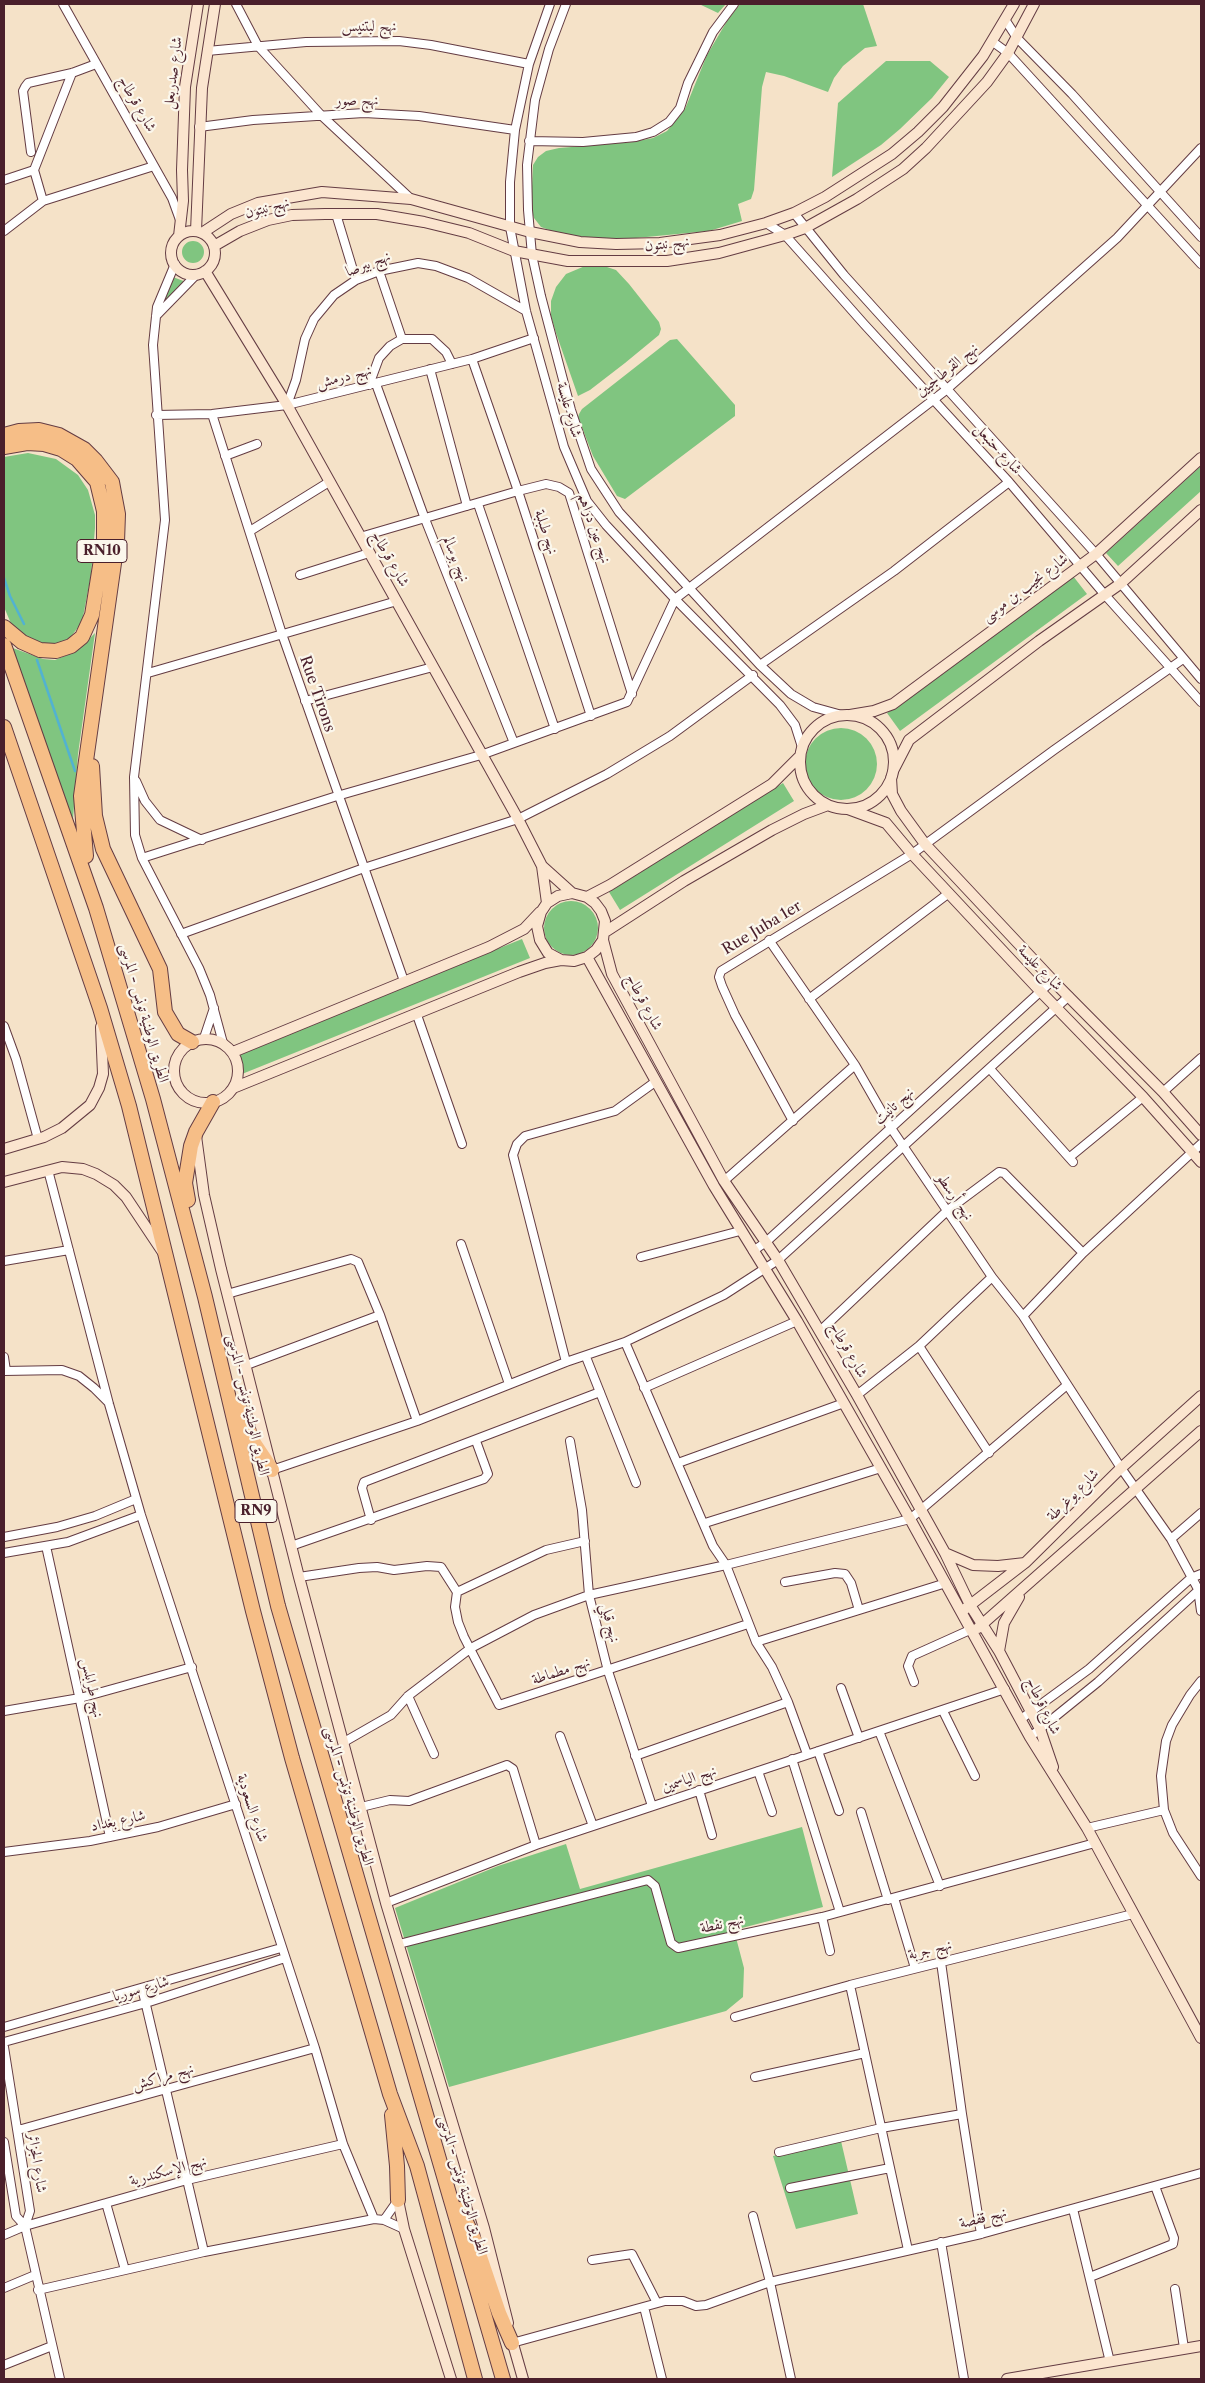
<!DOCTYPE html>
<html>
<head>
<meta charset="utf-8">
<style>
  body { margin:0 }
  #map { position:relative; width:1205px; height:2383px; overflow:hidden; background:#f5e2c8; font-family:"Libre Caslon Text",serif }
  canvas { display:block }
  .frame { position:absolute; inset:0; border:5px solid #4a1f2b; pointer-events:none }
</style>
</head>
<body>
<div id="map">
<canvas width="1205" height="2383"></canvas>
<div class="frame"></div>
</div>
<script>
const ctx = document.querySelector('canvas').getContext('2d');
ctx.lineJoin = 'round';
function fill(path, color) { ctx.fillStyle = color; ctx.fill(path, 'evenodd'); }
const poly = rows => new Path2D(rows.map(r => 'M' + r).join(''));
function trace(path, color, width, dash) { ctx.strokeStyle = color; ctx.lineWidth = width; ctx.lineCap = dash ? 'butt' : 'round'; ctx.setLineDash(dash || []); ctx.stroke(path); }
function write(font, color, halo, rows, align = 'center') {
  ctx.font = font + ' "Libre Caslon Text",Amiri,serif'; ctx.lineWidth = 4.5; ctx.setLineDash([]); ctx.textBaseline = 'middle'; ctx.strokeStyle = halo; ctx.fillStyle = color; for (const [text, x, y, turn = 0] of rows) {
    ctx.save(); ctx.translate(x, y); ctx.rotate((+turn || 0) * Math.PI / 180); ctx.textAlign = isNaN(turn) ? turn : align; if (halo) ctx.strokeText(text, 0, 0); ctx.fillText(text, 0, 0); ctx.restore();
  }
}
const green = poly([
  [699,4,726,4,718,13],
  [740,4,863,4,877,46,865,48,843,66,834,78,828,92,784,76,766,72,762,87,754,190,751,199,738,204,742,221,709,231,615,240,563,235,541,227,534,218,531,209,533,165,538,157,546,151,559,148,633,142,653,138,667,131,685,109,707,55,727,21],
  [886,61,930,61,949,77,932,98,900,129,881,145,832,177,838,103],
  '182 252a11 11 0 1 1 22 0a11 11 0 1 1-22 0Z',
  [601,265,616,270,629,284,659,322,661,329,659,335,625,363,590,390,578,396,556,333,551,316,551,301,556,287,566,274,585,266],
  [173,277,186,282,161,305],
  [677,339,735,405,735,416,625,499,617,496,593,456,578,417,579,414,582,409,670,340],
  [28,453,56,459,78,475,88,490,95,515,95,528,91,575,82,622,70,638,57,644,49,645,32,641,12,626,4,607,4,457],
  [1201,466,1201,491,1118,566,1106,553],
  [1073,576,1087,594,900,731,887,713],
  [95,633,78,754,73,819,71,818,10,647,43,659,55,660,77,651],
  '805 764a36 36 0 1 1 72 0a36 36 0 1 1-72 0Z',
  [783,783,794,801,620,910,609,892],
  '544 928a27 27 0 1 1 54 0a27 27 0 1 1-54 0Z',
  [522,939,530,958,242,1074,235,1055],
  [802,1827,823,1907,734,1930,744,1968,743,1997,726,2011,449,2087,395,1908,498,1866,566,1844,580,1889],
  [841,2141,858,2214,796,2229,773,2156]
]);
const stream = poly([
  [4,578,10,596,24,624],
  [37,660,75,771]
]);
const street = poly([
  [63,4,172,198,180,220],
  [236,4,258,46,321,115,411,199],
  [550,4,529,64,515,130,510,182,510,227,526,311,564,447,587,501,606,525,675,599,780,705,795,725,802,747],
  [566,4,549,49,535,100,527,165,528,210,532,255,541,296,571,410,591,469,619,512,760,665,791,694,813,707,842,715],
  [1006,21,1017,38,1072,94,1201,237],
  [993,42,1008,53,1201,264],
  [207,51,306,42,399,41,431,45,529,64],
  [199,127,253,120,364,113,419,116,515,130],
  [529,141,583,142,636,137,653,132,669,122,680,108,688,83,713,32,734,4],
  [31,152,23,91,25,87,28,83,72,73,96,64],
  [4,180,34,170],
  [43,201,34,170,72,73],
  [794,213,844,275,1096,554,1201,679],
  [336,214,356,280],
  [766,223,785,235,818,272,864,324,1009,482,1105,595,1201,702],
  [4,231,43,201,154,166],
  [175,264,157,307,153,345,165,520,134,777,135,835,142,858,199,968,210,995,223,1043],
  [379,271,402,339],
  [156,316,197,274],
  [472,359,518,491,591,716],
  [430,369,467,506],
  [376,384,425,519,514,743],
  [369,385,379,358,390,346,402,339,432,339,446,352,452,364],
  [287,405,296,380,305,339,314,319,334,295,356,280,379,271,418,263,436,266,468,278,526,311],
  [212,414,282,634,404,981],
  [156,415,212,414,287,405,472,359,534,338],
  [225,456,257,444],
  [478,504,555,729],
  [250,531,329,482],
  [360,537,518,491,546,484,559,487,569,493,632,694],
  [300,575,369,553],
  [760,665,894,571,1009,482],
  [148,673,397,601],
  [305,701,433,667],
  [136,781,145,801,160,820,202,840],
  [142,858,337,796,481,755,627,702,675,599,946,390,1117,238,1201,148],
  [181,934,364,868,518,819,607,774,670,736,753,675],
  [769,940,855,1065,891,1128,992,1277,1023,1316,1121,1468,1171,1539,1198,1589,1201,1611],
  [809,999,949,893],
  [417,1015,462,1144],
  [4,1026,16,1059,38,1139],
  [204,1038,214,1008],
  [990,1069,1073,1162],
  [1163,1092,1201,1058],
  [793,1121,735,1015,722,986,719,977,721,971,912,854,1054,750,1183,659],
  [1070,1157,1143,1097],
  [48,1170,109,1404,141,1515,315,2048,343,2144,374,2219],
  [724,1181,855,1065],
  [461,1244,509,1384],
  [753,1251,766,1242,1053,980],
  [641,1257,740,1231],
  [4,1261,69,1250],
  [227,1294,351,1259,358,1262,380,1315,417,1421],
  [1023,1316,1083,1253,1201,1144],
  [820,1331,948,1210,999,1172,1004,1173,1083,1253],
  [625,1342,713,1546,726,1565,756,1642,772,1667,788,1702,807,1754],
  [919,1346,989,1453],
  [4,1357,6,1371],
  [586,1357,636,1483],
  [566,1362,513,1155,517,1144,525,1136,615,1111,655,1082],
  [244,1366,380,1315],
  [4,1371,62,1370,79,1376,94,1388,108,1402],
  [644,1388,797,1321],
  [857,1395,919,1346,992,1277],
  [570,1441,582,1510,589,1595,608,1671,652,1806],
  [678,1463,844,1403],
  [272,1470,417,1421,566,1362,625,1342,724,1295,778,1260,1069,996],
  [371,1520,362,1488,364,1482,600,1392],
  [705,1523,881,1468],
  [4,1537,57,1527,95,1516,136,1499],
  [1171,1539,1201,1513],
  [46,1546,110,1837],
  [291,1546,484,1479,488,1474,476,1441],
  [4,1553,68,1542,141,1515],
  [299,1577,359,1568,377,1567,394,1570,427,1566,441,1567,457,1592,455,1607,458,1622,464,1637,499,1705,748,1624],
  [785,1582,835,1573,845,1574,851,1583,859,1610],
  [457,1592,546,1550,585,1541],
  [756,1642,946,1583],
  [1201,1681,1190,1695,1172,1725,1166,1741,1161,1776,1164,1810,1173,1833,1201,1876],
  [914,1682,908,1666,912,1656,972,1629],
  [841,1688,859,1738],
  [408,1696,434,1754],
  [4,1711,80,1698,192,1667],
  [943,1711,975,1776],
  [1021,1719,1089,1669,1191,1578,1201,1574],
  [879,1731,940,1886],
  [560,1736,593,1826],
  [1030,1737,1098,1682,1201,1588],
  [344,1742,391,1715,408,1696,471,1648,534,1615,589,1595,726,1565,910,1519,1067,1385],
  [818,1751,839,1811],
  [635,1756,788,1702],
  [792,1759,840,1912],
  [758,1771,772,1812],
  [699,1790,712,1835],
  [361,1807,390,1800,409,1801,507,1765,513,1769,536,1845],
  [861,1812,888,1900],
  [1087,1828,1164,1810],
  [4,1852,90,1841,158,1827,236,1804],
  [894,1898,915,1968],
  [386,1903,536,1845,1005,1689],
  [822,1917,830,1951],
  [399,1944,648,1880,655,1886,671,1943,678,1948,822,1917,1095,1843],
  [941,1962,962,2114,981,2234],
  [850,1985,908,2250],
  [142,1988,204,2252],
  [735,2017,850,1985,1133,1914],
  [4,2027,281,1948],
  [4,2042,146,2003,285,1958],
  [4,2047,30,2211,25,2226],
  [755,2077,865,2053],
  [18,2130,315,2048],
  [4,2142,16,2216,25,2226,60,2379],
  [779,2152,881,2128,962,2114],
  [790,2188,890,2168],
  [106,2203,125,2270],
  [1073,2209,1110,2362],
  [753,2216,770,2282,791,2379],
  [384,2220,398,2200],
  [4,2235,25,2226,187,2180,343,2144],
  [941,2242,964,2379],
  [592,2260,632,2254,657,2303],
  [1090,2277,1173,2244,1174,2238,1155,2186],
  [4,2288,35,2275],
  [1175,2289,1184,2348],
  [38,2290,204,2252,374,2219,384,2220,404,2229],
  [644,2307,662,2379],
  [512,2343,665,2301,683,2301,696,2306,706,2305,770,2282,981,2234,1201,2173],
  [4,2365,52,2346]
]);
const secondary = poly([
  [196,231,202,88,215,4],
  '171 253a22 22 0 1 1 44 0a22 22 0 1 1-44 0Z',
  [202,233,231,214,258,203,322,192,411,199,530,232,580,242,616,244,660,243,720,235,766,223,794,213,825,197,892,154,918,132,943,107,983,56,1014,4],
  [179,236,183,201,182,170,185,87,198,4],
  [214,246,240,231,268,220,292,215,325,214,377,214,424,222,469,233,514,251,568,261,667,261,719,253,785,235,805,228,857,199,903,169,926,148,987,82,1008,53,1034,4],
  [205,271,287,405,518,819,542,866,547,903],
  [850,715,874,711,893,704,966,650,1096,554,1201,458],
  '800 762a47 47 0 1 1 94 0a47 47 0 1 1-94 0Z',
  [893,771,909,740,1039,641,1120,584,1201,510],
  [891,778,892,794,901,811,925,844,1059,987,1163,1092,1201,1135],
  [848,809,886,823,912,854,1041,992,1143,1097,1201,1162],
  [542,866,572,893],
  [587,897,595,903,601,911,605,921,603,940,596,950,587,957,574,961,561,960,548,953,540,940,537,926,541,912,547,903,558,896,572,893,587,897,610,885,772,784,800,756],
  [605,932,684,881,772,830,804,814,828,805],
  [603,940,612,974,724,1181,778,1260,857,1395,945,1553,970,1605,999,1651,1040,1729,1053,1767],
  [587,957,714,1186,797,1321,910,1519,1030,1737,1087,1828,1201,2038],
  '174 1071a32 32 0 1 1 64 0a32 32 0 1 1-64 0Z',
  [233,1052,489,947,524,929,540,912],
  [233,1088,519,972,545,963,561,960],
  [196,1136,204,1195,221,1269,299,1577,386,1903,484,2228,508,2323],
  [4,1149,44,1137,62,1128,90,1105,99,1088,103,1074,101,1027],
  [4,1182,62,1167,83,1169,96,1174,114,1185,126,1197,162,1251],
  [945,1553,973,1565,998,1566,1025,1563],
  [965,1609,1026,1562,1121,1468,1201,1396],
  [978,1628,1201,1431],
  [999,1651,1004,1623,1019,1597],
  [398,2200,404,2229,451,2379],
  [511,2337,523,2379],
  [1007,2379,1201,2346]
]);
const highway = poly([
  [4,435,19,431,39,430,59,435,84,449,96,461,112,482,114,493,118,514,117,542,81,796,86,856],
  [4,447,27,443,44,444,61,449,77,459,97,482,104,511,104,541,92,615,82,637,71,646,56,651,40,650,22,642,4,627],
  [4,645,96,908,153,1099,205,1297,278,1606,503,2379],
  [4,727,100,1008,129,1106,253,1611,292,1758,390,2094,417,2166,475,2379],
  [92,766,95,816,103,849,160,969,165,1012,178,1034,192,1042],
  [188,1200,185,1183,191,1146,196,1132,213,1102],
  [238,1405,254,1443,272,1470],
  [392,2115,397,2166,398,2200],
  [460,2209,474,2239,499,2313,512,2343]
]);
const shields = [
  [102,551,50],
  [256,1511,42]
];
const shieldNames = [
  ["RN10",102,551],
  ["RN9",256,1511]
];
const streetNames = [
  ["نهج لبتنيس",369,27],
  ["شارع صدربعل",173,73,-83],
  ["نهج صور",357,101],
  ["شارع قرطاج",137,104,60],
  ["نهج نبتون",267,208,-15],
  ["نهج نبتون",667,244,-6],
  ["نهج بيرصا",368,264,-21],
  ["نهج القرطاجيين",947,370,-39],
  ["نهج درمش",344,377,-14],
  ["شارع عليسة",569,410,74],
  ["شارع حنبعل",998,449,48],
  ["نهج عين دراهم",594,528,71],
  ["نهج طبلبة",546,532,72],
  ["شارع قرطاج",390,559,60],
  ["نهج بوسالم",456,559,68],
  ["شارع نجيب بن موسى",1025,588,-37],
  ["Rue Tirons",317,694,71],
  ["Rue Juba 1er",762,928,-31],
  ["شارع عليسة",1040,968,46],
  ["شارع قرطاج",644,1002,62],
  ["الطريق الوطنية تونس - المرسى",144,1013,74],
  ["نهج تانيت",894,1106,-42],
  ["نهج أرسطو",955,1197,56],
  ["شارع قرطاج",848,1350,60],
  ["الطريق الوطنية تونس - المرسى",248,1405,77],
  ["شارع يوغرطة",1073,1495,-45],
  ["نهج قبلي",610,1623,76],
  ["نهج مطماطة",561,1671,-18],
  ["نهج طرابلس",92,1688,78],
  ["شارع قرطاج",1043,1706,64],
  ["نهج الياسمين",689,1779,-18],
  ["الطريق الوطنية تونس - المرسى",349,1796,74],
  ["شارع السعودية",252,1808,72],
  ["شارع بغداد",118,1821,-12],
  ["نهج نفطة",722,1924,-12],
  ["نهج جربة",930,1950,-14],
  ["شارع سوريا",141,1989,-16],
  ["نهج مراكش",163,2077,-16],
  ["شارع الجزائر",37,2163,81],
  ["نهج الإسكندرية",168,2171,-15],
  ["الطريق الوطنية تونس - المرسى",463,2185,74],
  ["نهج قفصة",983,2218,-14]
];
fill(green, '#80c580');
trace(stream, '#52b2d1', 2.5);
trace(street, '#643c43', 10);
trace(secondary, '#643c43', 12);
trace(highway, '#643c43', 16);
trace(street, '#fff', 8);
trace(secondary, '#fbe5cf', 10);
trace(highway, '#f6be87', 14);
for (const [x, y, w] of shields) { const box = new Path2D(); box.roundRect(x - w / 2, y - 11.5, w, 23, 4); ctx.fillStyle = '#fbf7ec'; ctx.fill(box); trace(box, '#4a1f2b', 1); }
write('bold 14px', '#4a1f2b', null, shieldNames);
write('15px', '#4a1f2b', '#fbf7ec', streetNames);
</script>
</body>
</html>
